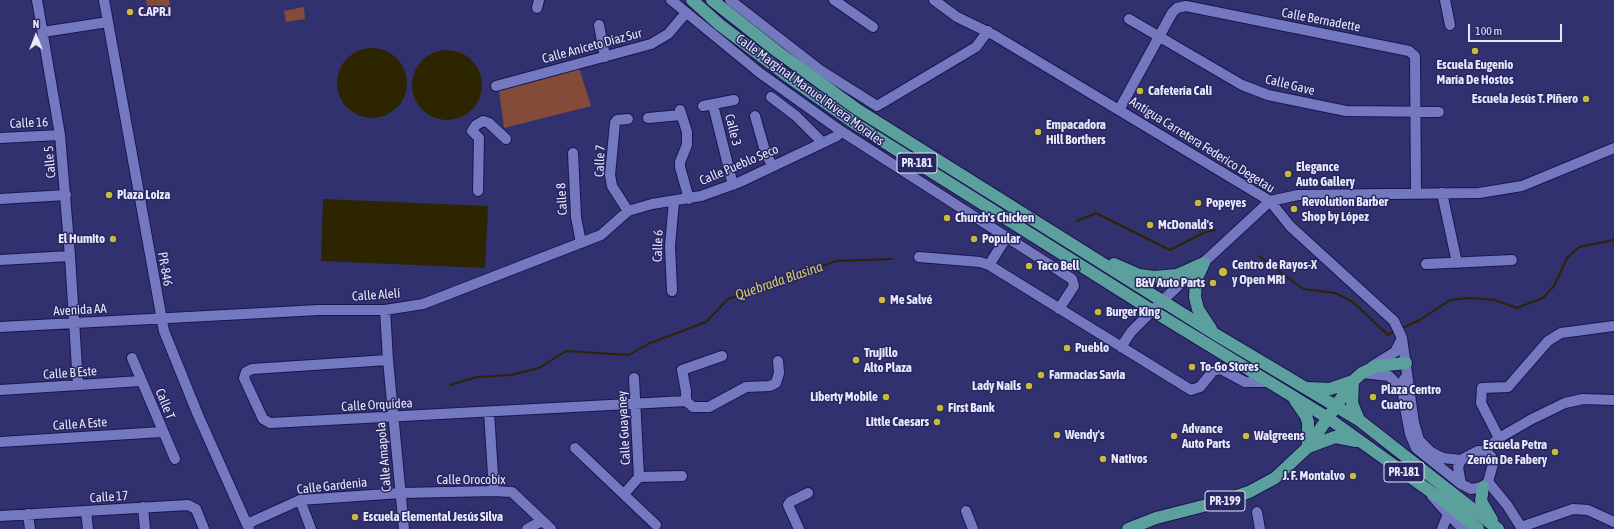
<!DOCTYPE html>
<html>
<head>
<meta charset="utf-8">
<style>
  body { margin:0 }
  #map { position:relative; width:1614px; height:529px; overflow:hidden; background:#32316f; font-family:"Asap Condensed",sans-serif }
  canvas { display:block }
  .north { position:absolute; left:16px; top:16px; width:40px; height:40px; -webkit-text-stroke:3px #282663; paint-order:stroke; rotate:0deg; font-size:11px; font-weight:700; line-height:16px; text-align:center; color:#e7e9f8 }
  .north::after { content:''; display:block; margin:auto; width:14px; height:18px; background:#e7e9f8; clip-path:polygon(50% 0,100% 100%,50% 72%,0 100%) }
  .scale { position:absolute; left:1468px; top:24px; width:94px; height:18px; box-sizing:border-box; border:2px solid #e7e9f8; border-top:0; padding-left:5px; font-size:12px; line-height:14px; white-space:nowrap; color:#e7e9f8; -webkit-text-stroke:3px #282663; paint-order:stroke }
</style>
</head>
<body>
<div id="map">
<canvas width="1614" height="529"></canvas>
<div class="north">N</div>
<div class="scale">100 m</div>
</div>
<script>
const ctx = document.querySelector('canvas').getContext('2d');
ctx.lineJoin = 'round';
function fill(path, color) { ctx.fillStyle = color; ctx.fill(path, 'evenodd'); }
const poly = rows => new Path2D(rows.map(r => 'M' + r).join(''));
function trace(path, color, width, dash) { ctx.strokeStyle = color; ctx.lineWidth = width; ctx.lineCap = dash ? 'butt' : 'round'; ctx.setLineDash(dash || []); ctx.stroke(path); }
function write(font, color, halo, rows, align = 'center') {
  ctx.font = font + ' "Asap Condensed",sans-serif'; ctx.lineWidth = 3; ctx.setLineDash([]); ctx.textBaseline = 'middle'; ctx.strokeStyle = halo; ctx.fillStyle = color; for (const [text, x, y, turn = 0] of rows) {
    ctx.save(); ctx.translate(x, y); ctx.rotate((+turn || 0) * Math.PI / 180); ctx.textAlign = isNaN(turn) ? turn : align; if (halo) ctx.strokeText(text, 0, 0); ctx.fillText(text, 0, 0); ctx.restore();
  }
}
const green = poly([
  [146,0,169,0,171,9,148,13],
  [304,7,305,19,286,22,284,11],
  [579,68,591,106,504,128,499,90]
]);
const water = poly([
  '337 83a35 35 0 1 1 70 0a35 35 0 1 1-70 0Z',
  '412 85a35 35 0 1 1 70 0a35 35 0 1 1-70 0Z',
  [323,199,488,206,485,268,321,261]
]);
const stream = poly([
  [1077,221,1096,213,1170,250,1203,233,1215,230],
  [1259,256,1303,289,1335,293,1353,302,1388,335,1394,331],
  [1400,329,1420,320,1450,300,1469,298,1495,300,1517,308,1543,298,1554,286,1567,258,1579,247,1614,240],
  [450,385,477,377,511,375,539,368,566,351,629,355,648,344,706,322,728,299,836,261,892,259]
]);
const minor = poly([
  [37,0,60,135,70,256,78,385],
  [104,0,164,331,198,415,249,529],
  [671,0,760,73,841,131,1072,279,1074,286,1059,309],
  [730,0,820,70,877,106,976,47,988,31],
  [834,0,873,27],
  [934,0,957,17,994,35,1270,201,1290,226,1394,321,1402,338,1414,423,1419,440,1431,452,1443,458,1461,460],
  [1445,0,1450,25],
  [537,8,539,0],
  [1129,19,1242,85,1268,95,1346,111,1439,112],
  [599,25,605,57],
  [43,32,108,22],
  [496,86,651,44,668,34,685,14],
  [771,97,796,116,822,142],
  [713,105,733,185],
  [703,106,734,100],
  [680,110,687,132,687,145,680,162,680,167,689,199],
  [1119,110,1172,13,1177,8,1186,6,1409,51,1415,56,1416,193],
  [755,116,765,151,772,166],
  [648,118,681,115],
  [628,119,617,120,615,123,610,175,612,186,628,211],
  [0,138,60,135],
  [573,153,576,217,581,243],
  [478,191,479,138,472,131,476,125,483,121,489,123,506,139],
  [1442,193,1457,263],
  [0,199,66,195],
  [919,257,980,262,989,265,1191,390,1200,387,1213,371,1221,369,1245,382,1271,382],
  [0,260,70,256],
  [1426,264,1512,260],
  [989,265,1006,238],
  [672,291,670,246,674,201],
  [385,310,388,360,404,529],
  [0,327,319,310,385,310,423,304,601,235,628,211,652,204,701,196,740,182,837,136,841,131],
  [1121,347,1131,332,1162,301,1270,201,1298,195,1479,193,1522,186,1614,148],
  [132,358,175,459],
  [388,360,252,369,246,372,244,378,263,419,270,423,686,401],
  [1372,366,1395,352,1402,338],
  [1362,373,1389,376,1398,385,1403,394],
  [1404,379,1403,394,1406,413,1410,434,1416,448,1461,484],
  [0,390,141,381],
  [686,401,693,407,709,407,746,387,770,386,776,383,779,373,778,361],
  [686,401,686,391,682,370,722,356],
  [489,412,494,491],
  [1499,438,1481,403,1482,388,1508,387,1548,341,1561,333,1614,326],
  [0,442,162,432],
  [575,448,656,525],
  [1478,451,1484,451,1491,456,1493,464,1488,482,1483,487,1471,489,1461,484,1458,467,1461,460,1478,451],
  [1484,451,1499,438,1532,419,1565,403,1583,399,1613,400],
  [639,477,682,476],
  [1488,482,1507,505,1521,527,1573,509,1588,510,1614,522],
  [624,494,639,477,634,378],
  [1432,496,1448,514,1442,529],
  [300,500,311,529],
  [143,507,145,529],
  [86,511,88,529],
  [966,511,973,529],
  [1257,512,1260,529],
  [28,514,30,529],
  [1448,514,1463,529],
  [0,516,188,505,196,509,204,529],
  [247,524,300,500,401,493,494,491,512,492,551,529],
  [527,529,542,521],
  [799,529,788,505,790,502,808,493]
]);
const major = poly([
  [692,0,720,25,786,75,857,125,1153,311,1328,418,1445,502,1478,529],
  [712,0,778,52,858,110,1215,334,1359,420,1498,529],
  [1204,263,1196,280,1195,297,1198,309,1211,329],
  [1114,264,1139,275,1154,277,1177,275,1204,263],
  [1353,382,1352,403,1359,420],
  [1308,388,1330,389,1353,381],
  [1295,400,1306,416,1308,422,1308,446],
  [1308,447,1335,437,1356,441],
  [1483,487,1481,501,1492,520],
  [1128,529,1156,518,1223,501,1249,492,1275,478,1308,447,1353,381,1362,373,1377,366,1406,363]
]);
const markers = [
  [130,12,4,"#cdb938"],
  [1475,51,4,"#cdb938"],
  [1140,91,4,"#cdb938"],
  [1586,99,4,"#cdb938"],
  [1038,132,4,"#cdb938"],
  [1288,174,4,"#cdb938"],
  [109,195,4,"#cdb938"],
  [1198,203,4,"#cdb938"],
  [1294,209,4,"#cdb938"],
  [947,218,4,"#cdb938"],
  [1150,225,4,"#cdb938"],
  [113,239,4,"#cdb938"],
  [974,239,4,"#cdb938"],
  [1029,266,4,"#cdb938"],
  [1223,272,5,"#cdb938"],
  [1213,283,4,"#cdb938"],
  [882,300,4,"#cdb938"],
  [1098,312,4,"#cdb938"],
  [1067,348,4,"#cdb938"],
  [856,360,4,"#cdb938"],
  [1192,367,4,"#cdb938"],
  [1041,375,4,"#cdb938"],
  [1029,386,4,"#cdb938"],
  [886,397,4,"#cdb938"],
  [1373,397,4,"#cdb938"],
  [940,408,4,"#cdb938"],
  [937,422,4,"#cdb938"],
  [1057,435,4,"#cdb938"],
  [1174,436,4,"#cdb938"],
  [1246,436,4,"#cdb938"],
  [1555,452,4,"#cdb938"],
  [1103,459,4,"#cdb938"],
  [1353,476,4,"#cdb938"],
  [355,517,4,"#cdb938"]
];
const shields = [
  [917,163,40],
  [1404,472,40],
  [1225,501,40]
];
const shieldNames = [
  ["PR-181",917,163],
  ["PR-181",1404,472],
  ["PR-199",1225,501]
];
const poiNames = [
  ["C.APR.I",138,12],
  ["Escuela Eugenio",1475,65,"center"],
  ["María De Hostos",1475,80,"center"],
  ["Cafetería Cali",1148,91],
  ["Escuela Jesús T. Piñero",1578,99,"right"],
  ["Empacadora",1046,125],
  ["Hill Borthers",1046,140],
  ["Elegance",1296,167],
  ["Auto Gallery",1296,182],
  ["Plaza Loiza",117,195],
  ["Revolution Barber",1302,202],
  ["Shop by López",1302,217],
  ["Popeyes",1206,203],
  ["Church's Chicken",955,218],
  ["McDonald's",1158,225],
  ["El Humito",105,239,"right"],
  ["Popular",982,239],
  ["Centro de Rayos-X",1232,265],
  ["y Open MRI",1232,280],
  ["Taco Bell",1037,266],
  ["B&V Auto Parts",1205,283,"right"],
  ["Me Salvé",890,300],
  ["Burger King",1106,312],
  ["Pueblo",1075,348],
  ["Trujillo",864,353],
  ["Alto Plaza",864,368],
  ["To-Go Stores",1200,367],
  ["Farmacias Savia",1049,375],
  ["Lady Nails",1021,386,"right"],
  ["Plaza Centro",1381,390],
  ["Cuatro",1381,405],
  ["Liberty Mobile",878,397,"right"],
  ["First Bank",948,408],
  ["Little Caesars",929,422,"right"],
  ["Advance",1182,429],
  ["Auto Parts",1182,444],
  ["Wendy's",1065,435],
  ["Walgreens",1254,436],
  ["Escuela Petra",1547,445,"right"],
  ["Zenón De Fabery",1547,460,"right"],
  ["Nativos",1111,459],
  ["J. F. Montalvo",1345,476,"right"],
  ["Escuela Elemental Jesús Silva",363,517]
];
const streetNames = [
  ["Calle Bernadette",1321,20,11],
  ["Calle Aniceto Díaz Sur",592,46,-15],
  ["Calle Gave",1290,85,14],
  ["Calle Marginal Manuel Rivera Morales",810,90,36],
  ["Calle 16",29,123,-3],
  ["Calle 3",733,130,76],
  ["Antigua Carretera Federico Degetau",1202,145,32],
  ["Calle 7",600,161,-88],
  ["Calle 5",50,162,-95],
  ["Calle Pueblo Seco",739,165,-23],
  ["Calle 8",562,199,-93],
  ["Calle 6",658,246,-88],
  ["PR-846",165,269,80],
  ["Calle Alelí",376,295,-4],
  ["Avenida AA",80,310,-3],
  ["Calle B Este",70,373,-4],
  ["Calle T",165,404,68],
  ["Calle Orquídea",377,405,-3],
  ["Calle A Este",80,424,-4],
  ["Calle Guayaney",624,428,-93],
  ["Calle Amapola",384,457,-95],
  ["Calle Orocobix",471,480],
  ["Calle Gardenia",332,486,-6],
  ["Calle 17",109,497,-4]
];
const waterNames = [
  ["Quebrada Blasina",779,281,-19]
];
fill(green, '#844c38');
fill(water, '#2c2500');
trace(stream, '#2c2500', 2);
trace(minor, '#1b1552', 12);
trace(major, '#1b1552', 14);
trace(minor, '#7478be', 10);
trace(major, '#5ba09c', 12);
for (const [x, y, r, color] of markers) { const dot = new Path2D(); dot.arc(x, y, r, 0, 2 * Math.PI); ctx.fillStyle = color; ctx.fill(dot); trace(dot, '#282663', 1.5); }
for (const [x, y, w] of shields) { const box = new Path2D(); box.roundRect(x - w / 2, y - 10, w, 20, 3); ctx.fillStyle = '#282663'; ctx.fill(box); trace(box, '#e7e9f8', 1); }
write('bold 12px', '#e7e9f8', null, shieldNames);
write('bold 13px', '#e7e9f8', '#282663', poiNames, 'left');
write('13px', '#e7e9f8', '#282663', streetNames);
write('italic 14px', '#d8c763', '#282663', waterNames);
</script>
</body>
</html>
